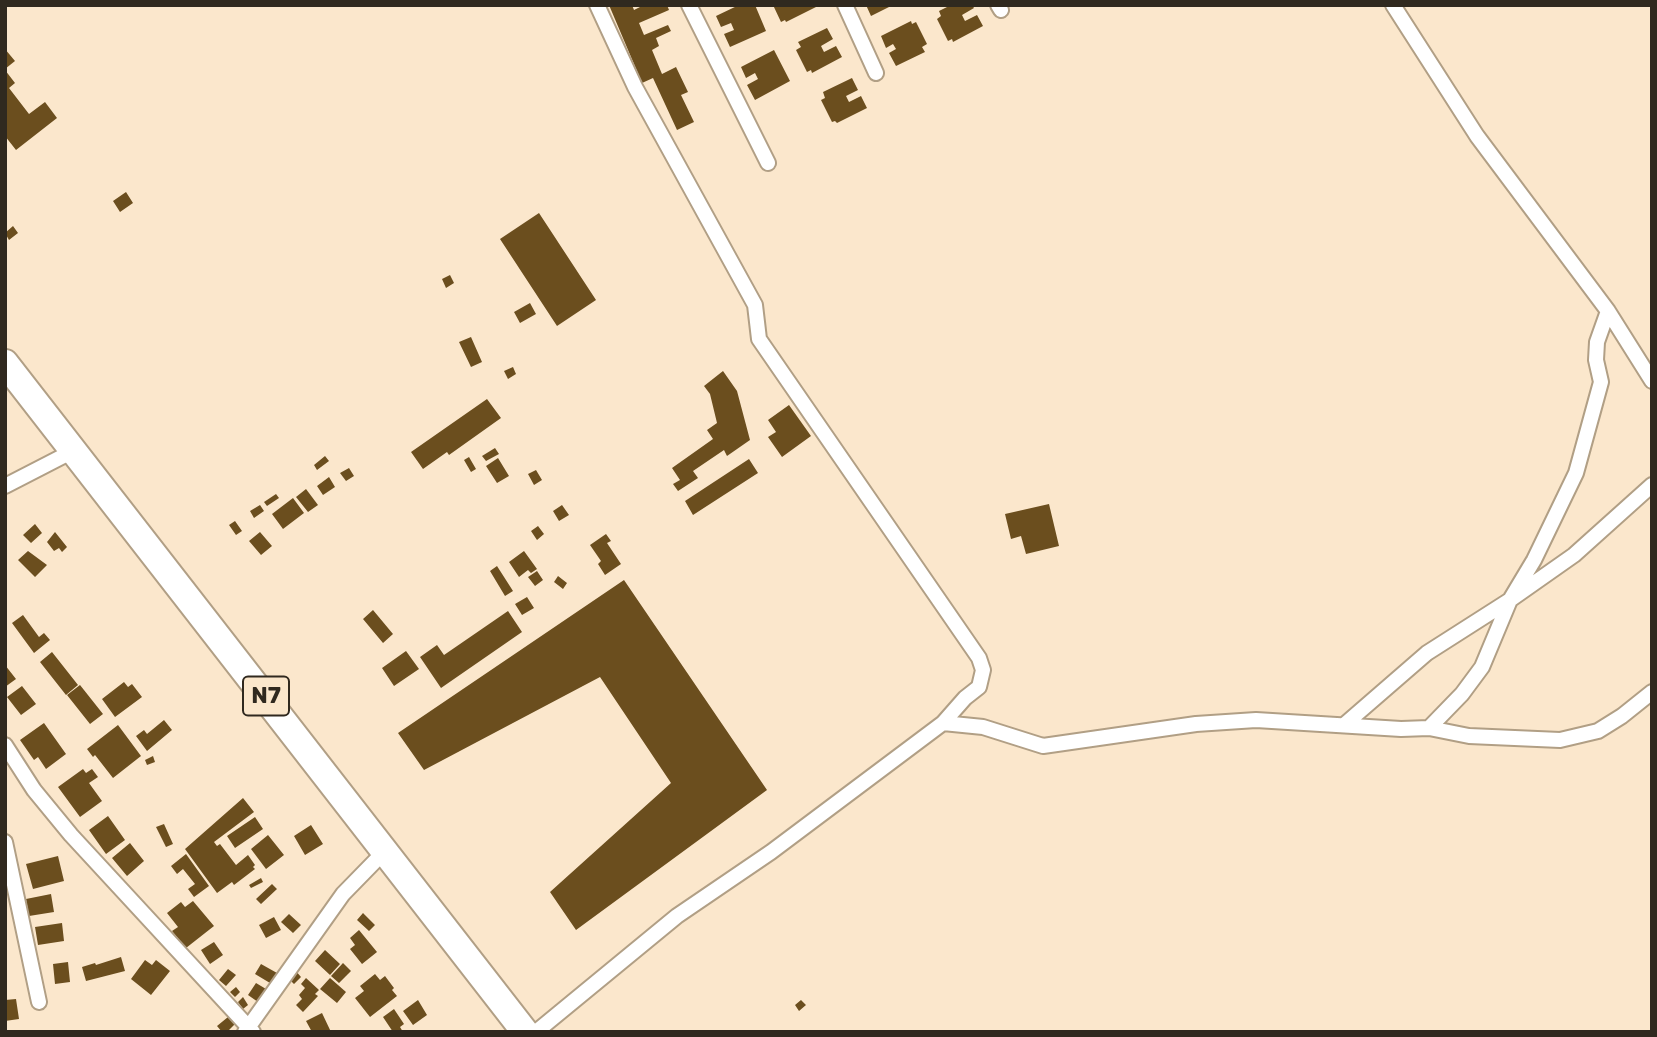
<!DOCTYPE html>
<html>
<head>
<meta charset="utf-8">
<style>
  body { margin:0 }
  #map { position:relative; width:1657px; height:1037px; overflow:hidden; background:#fbe7cc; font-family:Rubik,sans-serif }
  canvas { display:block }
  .frame { position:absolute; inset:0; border:7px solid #30291f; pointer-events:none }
</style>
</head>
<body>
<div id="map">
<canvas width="1657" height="1037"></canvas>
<div class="frame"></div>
</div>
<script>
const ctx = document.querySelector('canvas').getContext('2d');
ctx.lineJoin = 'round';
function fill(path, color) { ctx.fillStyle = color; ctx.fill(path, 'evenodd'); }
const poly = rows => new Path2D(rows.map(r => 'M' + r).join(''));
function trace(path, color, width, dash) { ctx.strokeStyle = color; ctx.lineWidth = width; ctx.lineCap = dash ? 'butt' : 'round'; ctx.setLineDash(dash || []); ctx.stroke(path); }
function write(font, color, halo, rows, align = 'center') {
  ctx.font = font + ' Rubik,sans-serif'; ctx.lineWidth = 7; ctx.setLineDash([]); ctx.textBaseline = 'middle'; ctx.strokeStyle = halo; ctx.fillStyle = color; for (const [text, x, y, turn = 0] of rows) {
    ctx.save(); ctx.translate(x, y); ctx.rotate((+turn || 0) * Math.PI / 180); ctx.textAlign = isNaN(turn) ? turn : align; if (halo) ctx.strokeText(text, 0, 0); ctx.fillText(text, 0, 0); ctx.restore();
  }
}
const building = poly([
  [609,5,632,5,634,10,644,5,667,5,669,10,639,23,644,35,668,25,671,31,656,38,659,46,652,50,662,74,676,67,688,92,681,95,694,122,677,130,653,78,642,83],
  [739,5,755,5,766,31,730,47,724,34,734,30,731,23,721,27,716,16],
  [773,5,820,5,786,22,785,20,781,22],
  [866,5,893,5,871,16],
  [951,5,972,5,974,8,962,15,965,21,977,15,983,26,953,42,952,39,948,41,937,19,941,16,939,11],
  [911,21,912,24,916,22,927,44,922,47,925,52,896,66,889,53,896,49,893,44,886,48,881,36],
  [827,28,833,39,821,46,824,52,836,46,842,57,812,73,811,70,807,72,796,50,801,47,798,42],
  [5,49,15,61,5,69],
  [774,50,790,81,755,100,747,85,758,79,755,73,746,78,741,67],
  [5,70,15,83,9,88,29,114,45,102,57,118,16,150,5,136],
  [852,78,858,90,846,96,849,102,861,96,867,108,837,123,835,121,832,122,821,100,825,98,823,92],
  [126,192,133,203,120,212,113,201],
  [539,213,596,300,557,326,500,239],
  [13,226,18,233,9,240,5,233],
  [450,275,454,283,446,288,442,279],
  [530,303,536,314,520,323,514,312],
  [471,337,482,362,471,367,459,342],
  [513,367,516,374,508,379,504,371],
  [723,371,737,391,750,440,727,456,724,450,693,471,698,478,678,491,673,484,680,480,672,468,713,439,707,430,717,423,710,394,704,386],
  [487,399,501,418,449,455,447,452,423,469,411,452],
  [789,405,811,436,782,457,768,437,776,432,768,420],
  [495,448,499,454,486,461,482,456],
  [325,456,329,461,317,470,314,465],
  [469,457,476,469,471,472,464,460],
  [498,458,509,476,497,483,486,466],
  [749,459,758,473,693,515,685,501],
  [349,468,354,476,346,481,340,473],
  [536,470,542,480,534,485,528,474],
  [329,477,335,487,323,495,317,486],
  [306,489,318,505,308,512,296,497],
  [276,494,279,498,267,506,264,502],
  [293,498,304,513,283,529,272,514],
  [1049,504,1059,546,1026,554,1021,536,1011,539,1005,514],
  [260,505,264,511,254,518,250,511],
  [562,505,569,515,559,521,553,511],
  [235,521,242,531,236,535,229,525],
  [35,524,42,533,31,543,23,535],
  [538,526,544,534,537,540,531,531],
  [55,532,67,547,62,552,59,548,54,551,47,542],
  [260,532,272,546,261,555,249,541],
  [606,534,611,541,607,543,621,564,605,575,598,564,601,561,590,545],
  [28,551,47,565,35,577,18,560],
  [524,551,537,569,531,573,528,570,519,577,509,562],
  [497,566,513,591,505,596,490,571],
  [537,571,543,580,535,586,528,577],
  [558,576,567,583,563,589,554,582],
  [624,580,767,790,576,930,550,892,671,783,600,677,424,770,398,733],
  [527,597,534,608,522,615,515,604],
  [373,610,393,634,383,643,363,619],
  [508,611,522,632,441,688,420,657,437,645,444,655],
  [23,615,39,637,44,633,50,640,34,653,12,623],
  [406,651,419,669,394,686,382,668],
  [52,652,78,685,66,695,40,662],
  [5,665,16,679,5,687],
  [124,682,128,687,132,684,142,697,115,717,102,699],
  [80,685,103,714,90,724,67,695],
  [22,686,36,704,21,715,7,697],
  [164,720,172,730,147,751,136,736,144,730,147,734],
  [44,723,66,754,46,769,38,757,34,760,20,740],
  [118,725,141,756,113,778,95,755,93,757,87,749],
  [153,756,155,762,147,765,145,760],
  [83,769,86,773,92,769,98,777,89,783,102,801,80,817,58,787],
  [243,798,254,812,214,842,217,846,220,844,236,865,248,855,255,865,253,867,255,869,234,885,232,882,217,893,185,849],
  [108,816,125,840,106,854,89,830],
  [255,817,263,829,235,848,227,836],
  [164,824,173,844,166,847,156,827],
  [311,825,323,844,305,855,294,836],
  [268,835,284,855,266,869,251,849],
  [130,843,144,861,127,876,112,858],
  [186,854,209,886,194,897,188,889,195,884,183,869,177,874,171,866],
  [58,856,64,881,33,889,26,864],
  [261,878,263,882,251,888,249,885],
  [272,884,277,889,261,904,256,899],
  [51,894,54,912,29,916,26,899],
  [193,901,214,926,186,948,172,931,178,927,167,913,181,902,185,907],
  [363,913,375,925,369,931,357,920],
  [289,914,301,925,293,933,281,922],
  [274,917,281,930,266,938,259,925],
  [62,923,64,941,38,945,35,927],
  [359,930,377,952,362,964,350,949,355,945,350,938],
  [214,942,223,955,210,964,201,950],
  [325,950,340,964,330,975,315,961],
  [121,957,125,971,86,981,82,967,95,963,96,965],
  [145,960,152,965,156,960,170,971,151,995,131,979],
  [68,962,70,982,55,984,53,964],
  [343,963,351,971,339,983,331,976],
  [261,964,277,973,270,983,255,974],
  [228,969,236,975,226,986,219,980],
  [295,970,301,977,294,984,287,977],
  [375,974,380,980,385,976,394,988,392,990,397,996,370,1017,355,998,364,991,360,986],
  [306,978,319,990,315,994,318,996,303,1012,296,1005,302,999,299,995,305,988,301,984],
  [330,978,346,992,337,1003,320,989],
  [256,983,266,989,258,1002,248,995],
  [236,987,240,992,235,997,230,992],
  [243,997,248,1005,243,1009,238,1002],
  [16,999,19,1019,5,1021,5,1000],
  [418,1000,427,1015,413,1025,403,1011],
  [801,1000,806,1005,799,1011,795,1005],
  [394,1009,404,1024,400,1027,403,1032,393,1032,383,1017],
  [322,1013,331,1032,312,1032,306,1021],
  [228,1017,235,1024,227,1032,222,1032,217,1026]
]);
const street = poly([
  [689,5,768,163],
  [845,5,876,73],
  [998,5,1001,10],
  [1393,5,1477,136,1608,311,1652,381],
  [5,486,73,451],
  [943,723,983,727,1043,746,1196,724,1256,720,1401,729,1429,728,1462,694,1482,667,1510,600,1534,560,1576,473,1601,382,1596,360,1597,342,1608,311],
  [1344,725,1427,653,1510,600,1574,555,1652,485],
  [1429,728,1469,736,1560,740,1598,731,1622,716,1652,692],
  [5,745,34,790,71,835,253,1032],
  [5,842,39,1002],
  [245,1032,343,894,384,852],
  [536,1032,677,916,771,852,943,723,965,698,979,687,983,670,979,658,759,339,755,305,635,87,597,5]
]);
const highway = poly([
  [5,363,525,1032]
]);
const shields = [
  [266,696,46]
];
const shieldNames = [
  ["N7",266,696]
];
fill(building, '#6b4e1e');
trace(street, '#b19f85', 18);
trace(highway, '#b19f85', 30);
trace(street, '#fff', 14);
trace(highway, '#fff', 26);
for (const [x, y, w] of shields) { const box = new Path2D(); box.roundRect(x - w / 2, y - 19.5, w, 39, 5); ctx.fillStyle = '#fbe7cc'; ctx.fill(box); trace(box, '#30291f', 2); }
write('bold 23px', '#30291f', null, shieldNames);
</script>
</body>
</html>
